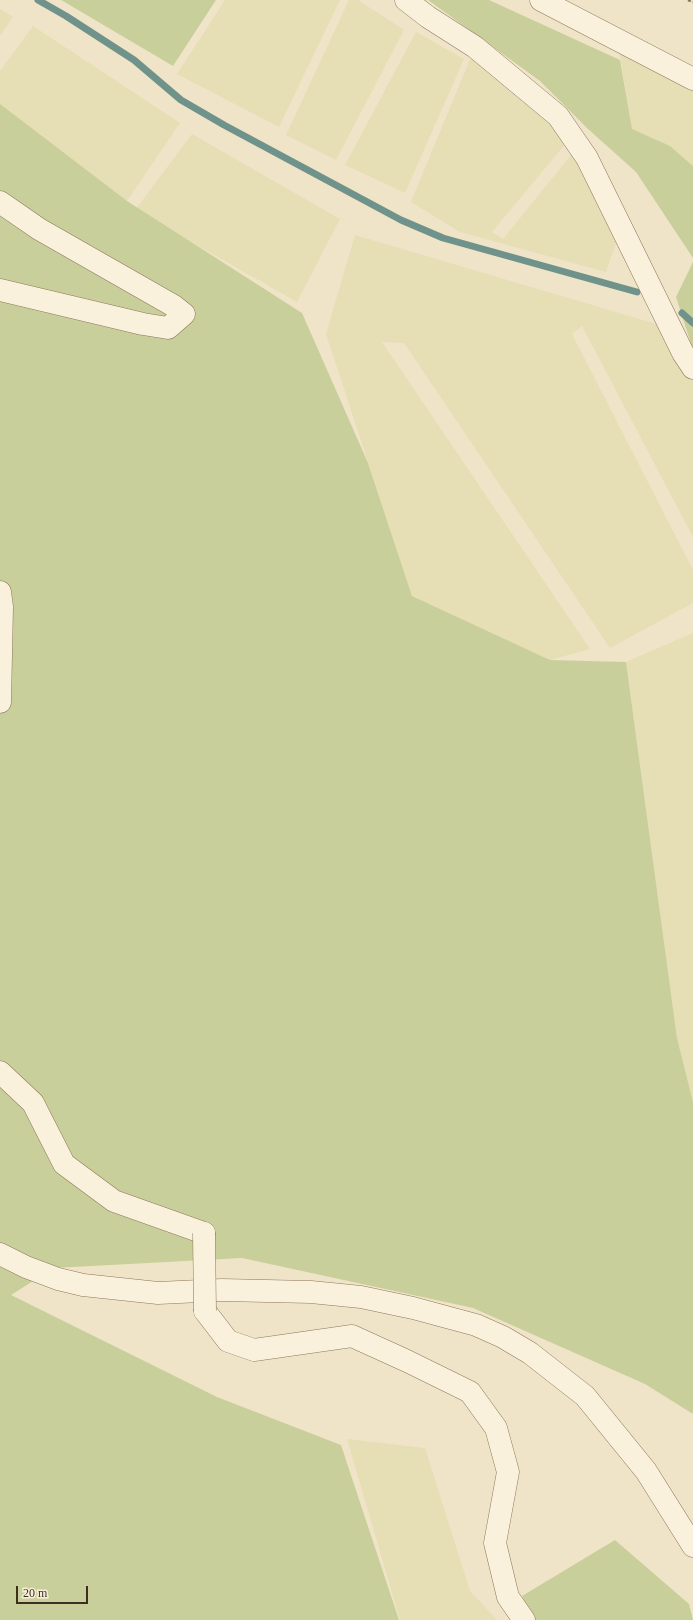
<!DOCTYPE html>
<html>
<head>
<meta charset="utf-8">
<style>
  body { margin:0 }
  #map { position:relative; width:693px; height:1620px; overflow:hidden; background:#f0e4c8; font-family:"Times New Roman",serif }
  canvas { display:block }
  .scale { position:absolute; left:16px; top:1586px; width:72px; height:18px; box-sizing:border-box; border:2px solid #3d2e20; border-top:0; padding-left:5px; font-size:12px; line-height:14px; white-space:nowrap; color:#3d2e20; -webkit-text-stroke:3px #f7eed8; paint-order:stroke }
</style>
</head>
<body>
<div id="map">
<canvas width="693" height="1620"></canvas>
<div class="scale">20 m</div>
</div>
<script>
const ctx = document.querySelector('canvas').getContext('2d');
ctx.lineJoin = 'round';
function fill(path, color) { ctx.fillStyle = color; ctx.fill(path, 'evenodd'); }
const poly = rows => new Path2D(rows.map(r => 'M' + r).join(''));
function trace(path, color, width, dash) { ctx.strokeStyle = color; ctx.lineWidth = width; ctx.lineCap = dash ? 'butt' : 'round'; ctx.setLineDash(dash || []); ctx.stroke(path); }
const farmland = poly([
  [225,0,340,0,279,127,177,74],
  [349,0,358,0,404,30,336,160,286,135],
  [0,9,13,17,0,36],
  [33,26,180,123,127,201,0,114,0,71],
  [416,32,464,59,405,193,345,165],
  [475,47,572,136,492,232,503,239,579,145,617,240,606,272,460,232,411,202],
  [619,49,693,83,693,166,670,146,633,137],
  [192,134,340,219,297,302,135,210],
  [355,235,670,328,693,359,693,537,582,326,572,334,693,570,693,603,610,648,404,343,382,342,590,649,550,660,412,596,326,334],
  [693,633,693,1102,677,1038,626,662],
  [347,1439,425,1448,470,1591,497,1620,400,1620]
]);
const green = poly([
  [61,0,216,0,173,66],
  [428,0,489,0,620,60,632,129,670,146,693,166,693,258,636,172,588,129,540,81],
  [0,104,127,201,302,313,368,463,412,596,550,660,626,662,677,1038,693,1102,693,1414,645,1384,473,1308,242,1258,54,1268,11,1295,217,1397,341,1445,399,1620,0,1620],
  [693,262,693,350,676,297],
  [615,1540,689,1604,693,1620,532,1620,522,1596]
]);
const stream = poly([
  [38,0,66,16,134,60,181,100,224,125,401,220,443,238,637,292],
  [682,313,693,323]
]);
const path = poly([
  [688,0,693,2]
]);
const minor = poly([
  [406,0,428,17,475,47,558,116,587,158,683,353,693,368],
  [541,0,693,79],
  [0,202,39,229,174,306,184,314,168,328,143,324,0,290],
  [0,592,2,607,0,702],
  [0,1072,33,1103,64,1164,114,1201,204,1233],
  [205,1311,228,1341,254,1350,352,1336,407,1361,470,1392,496,1428,508,1472,495,1543,508,1597,524,1620]
]);
const tertiary = poly([
  [0,1254,26,1267,58,1279,83,1285,158,1293,222,1290,311,1292,361,1297,413,1308,476,1325,503,1337,530,1353,585,1396,646,1471,693,1546]
]);
const minorBridge = poly([
  [204,1233,205,1311]
]);
fill(farmland, '#e6deb5');
fill(green, '#c9cf9b');
trace(stream, '#6f938a', 7);
trace(minor, '#8d765c', 23);
trace(tertiary, '#8d765c', 23);
trace(path, '#8d765c', 2.5, [3, 2]);
trace(minor, '#faf1dc', 22);
trace(tertiary, '#faf1dc', 22);
trace(minorBridge, '#8d765c', 23, []);
trace(minorBridge, '#faf1dc', 22);
</script>
</body>
</html>
